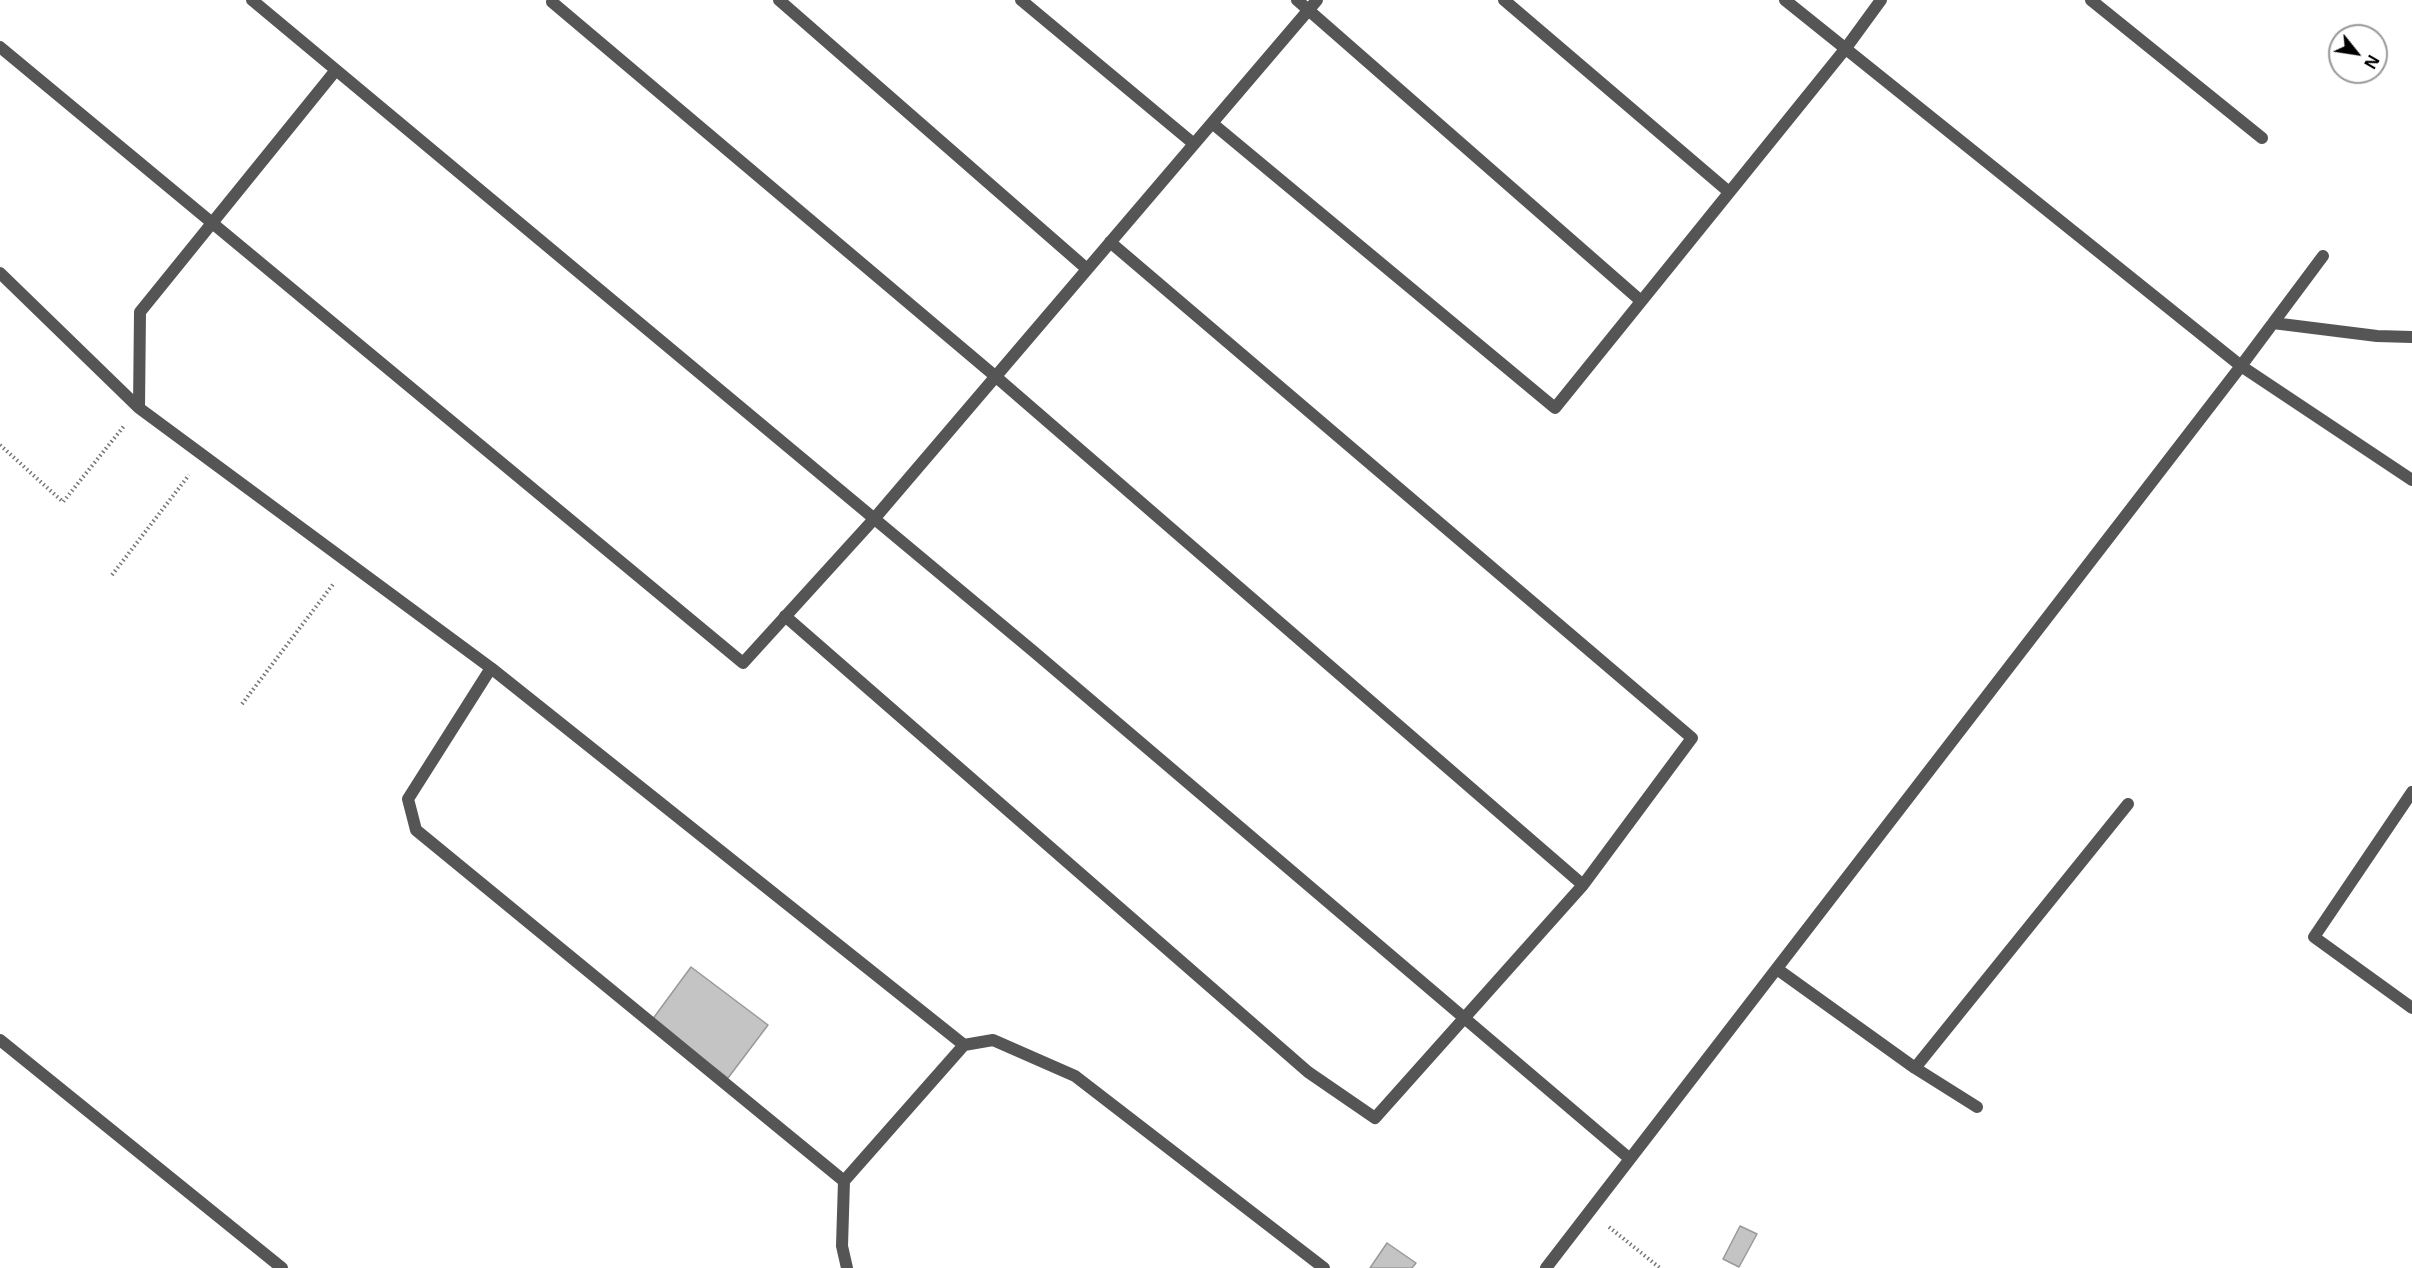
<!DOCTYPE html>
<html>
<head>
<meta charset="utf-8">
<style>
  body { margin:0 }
  #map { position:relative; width:2412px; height:1268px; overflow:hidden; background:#fff; font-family:"Open Sans",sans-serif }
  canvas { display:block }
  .north { position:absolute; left:2328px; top:24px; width:60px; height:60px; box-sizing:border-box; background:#fff; border:2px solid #999; border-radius:50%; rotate:120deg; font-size:16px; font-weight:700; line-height:24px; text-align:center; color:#000 }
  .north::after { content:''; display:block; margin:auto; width:21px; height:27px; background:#000; clip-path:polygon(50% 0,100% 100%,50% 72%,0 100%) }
</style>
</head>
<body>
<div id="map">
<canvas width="2412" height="1268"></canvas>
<div class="north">N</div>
</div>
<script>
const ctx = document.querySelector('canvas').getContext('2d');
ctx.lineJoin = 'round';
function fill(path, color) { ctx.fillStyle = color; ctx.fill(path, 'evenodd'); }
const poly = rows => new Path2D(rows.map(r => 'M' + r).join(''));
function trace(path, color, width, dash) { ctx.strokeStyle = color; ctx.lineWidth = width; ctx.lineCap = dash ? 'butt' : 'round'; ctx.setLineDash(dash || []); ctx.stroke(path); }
const building = poly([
  [691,967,768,1025,728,1078,652,1020,691,967],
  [1740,1226,1757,1234,1739,1267,1723,1259,1740,1226],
  [1387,1243,1416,1263,1412,1268,1370,1268,1387,1243]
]);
const path = poly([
  [0,445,63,502,124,426],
  [112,575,189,475],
  [242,704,334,583],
  [1609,1227,1660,1268]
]);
const street = poly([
  [252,0,1033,651,1630,1159],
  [779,0,1087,269],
  [1021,0,1194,144],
  [1297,0,1641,301],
  [1504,0,1729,192],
  [1785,0,2241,366,2412,480],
  [2091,0,2262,138],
  [552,2,995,376,1583,885],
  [0,47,743,663,874,519,1317,0],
  [1212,123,1555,408,1846,48,1881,0],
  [0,273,139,408,491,668,964,1045],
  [2273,323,2377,336,2412,337],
  [139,408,140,312,336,70],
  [785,616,1308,1072,1375,1118,1583,885,1692,738,1110,242],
  [491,668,408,799,416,830,844,1181,964,1045,993,1040,1075,1076,1324,1268],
  [2412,792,2314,937,2412,1008],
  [1777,969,1915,1068,2128,804],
  [0,1040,282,1268],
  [1915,1068,1977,1107],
  [844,1181,842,1246,847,1268],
  [1546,1268,2241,366,2323,256]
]);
fill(building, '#c4c4c4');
trace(building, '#999', 1.5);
trace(path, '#777', 4, [1.5, 3]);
trace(street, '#555', 12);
</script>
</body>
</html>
